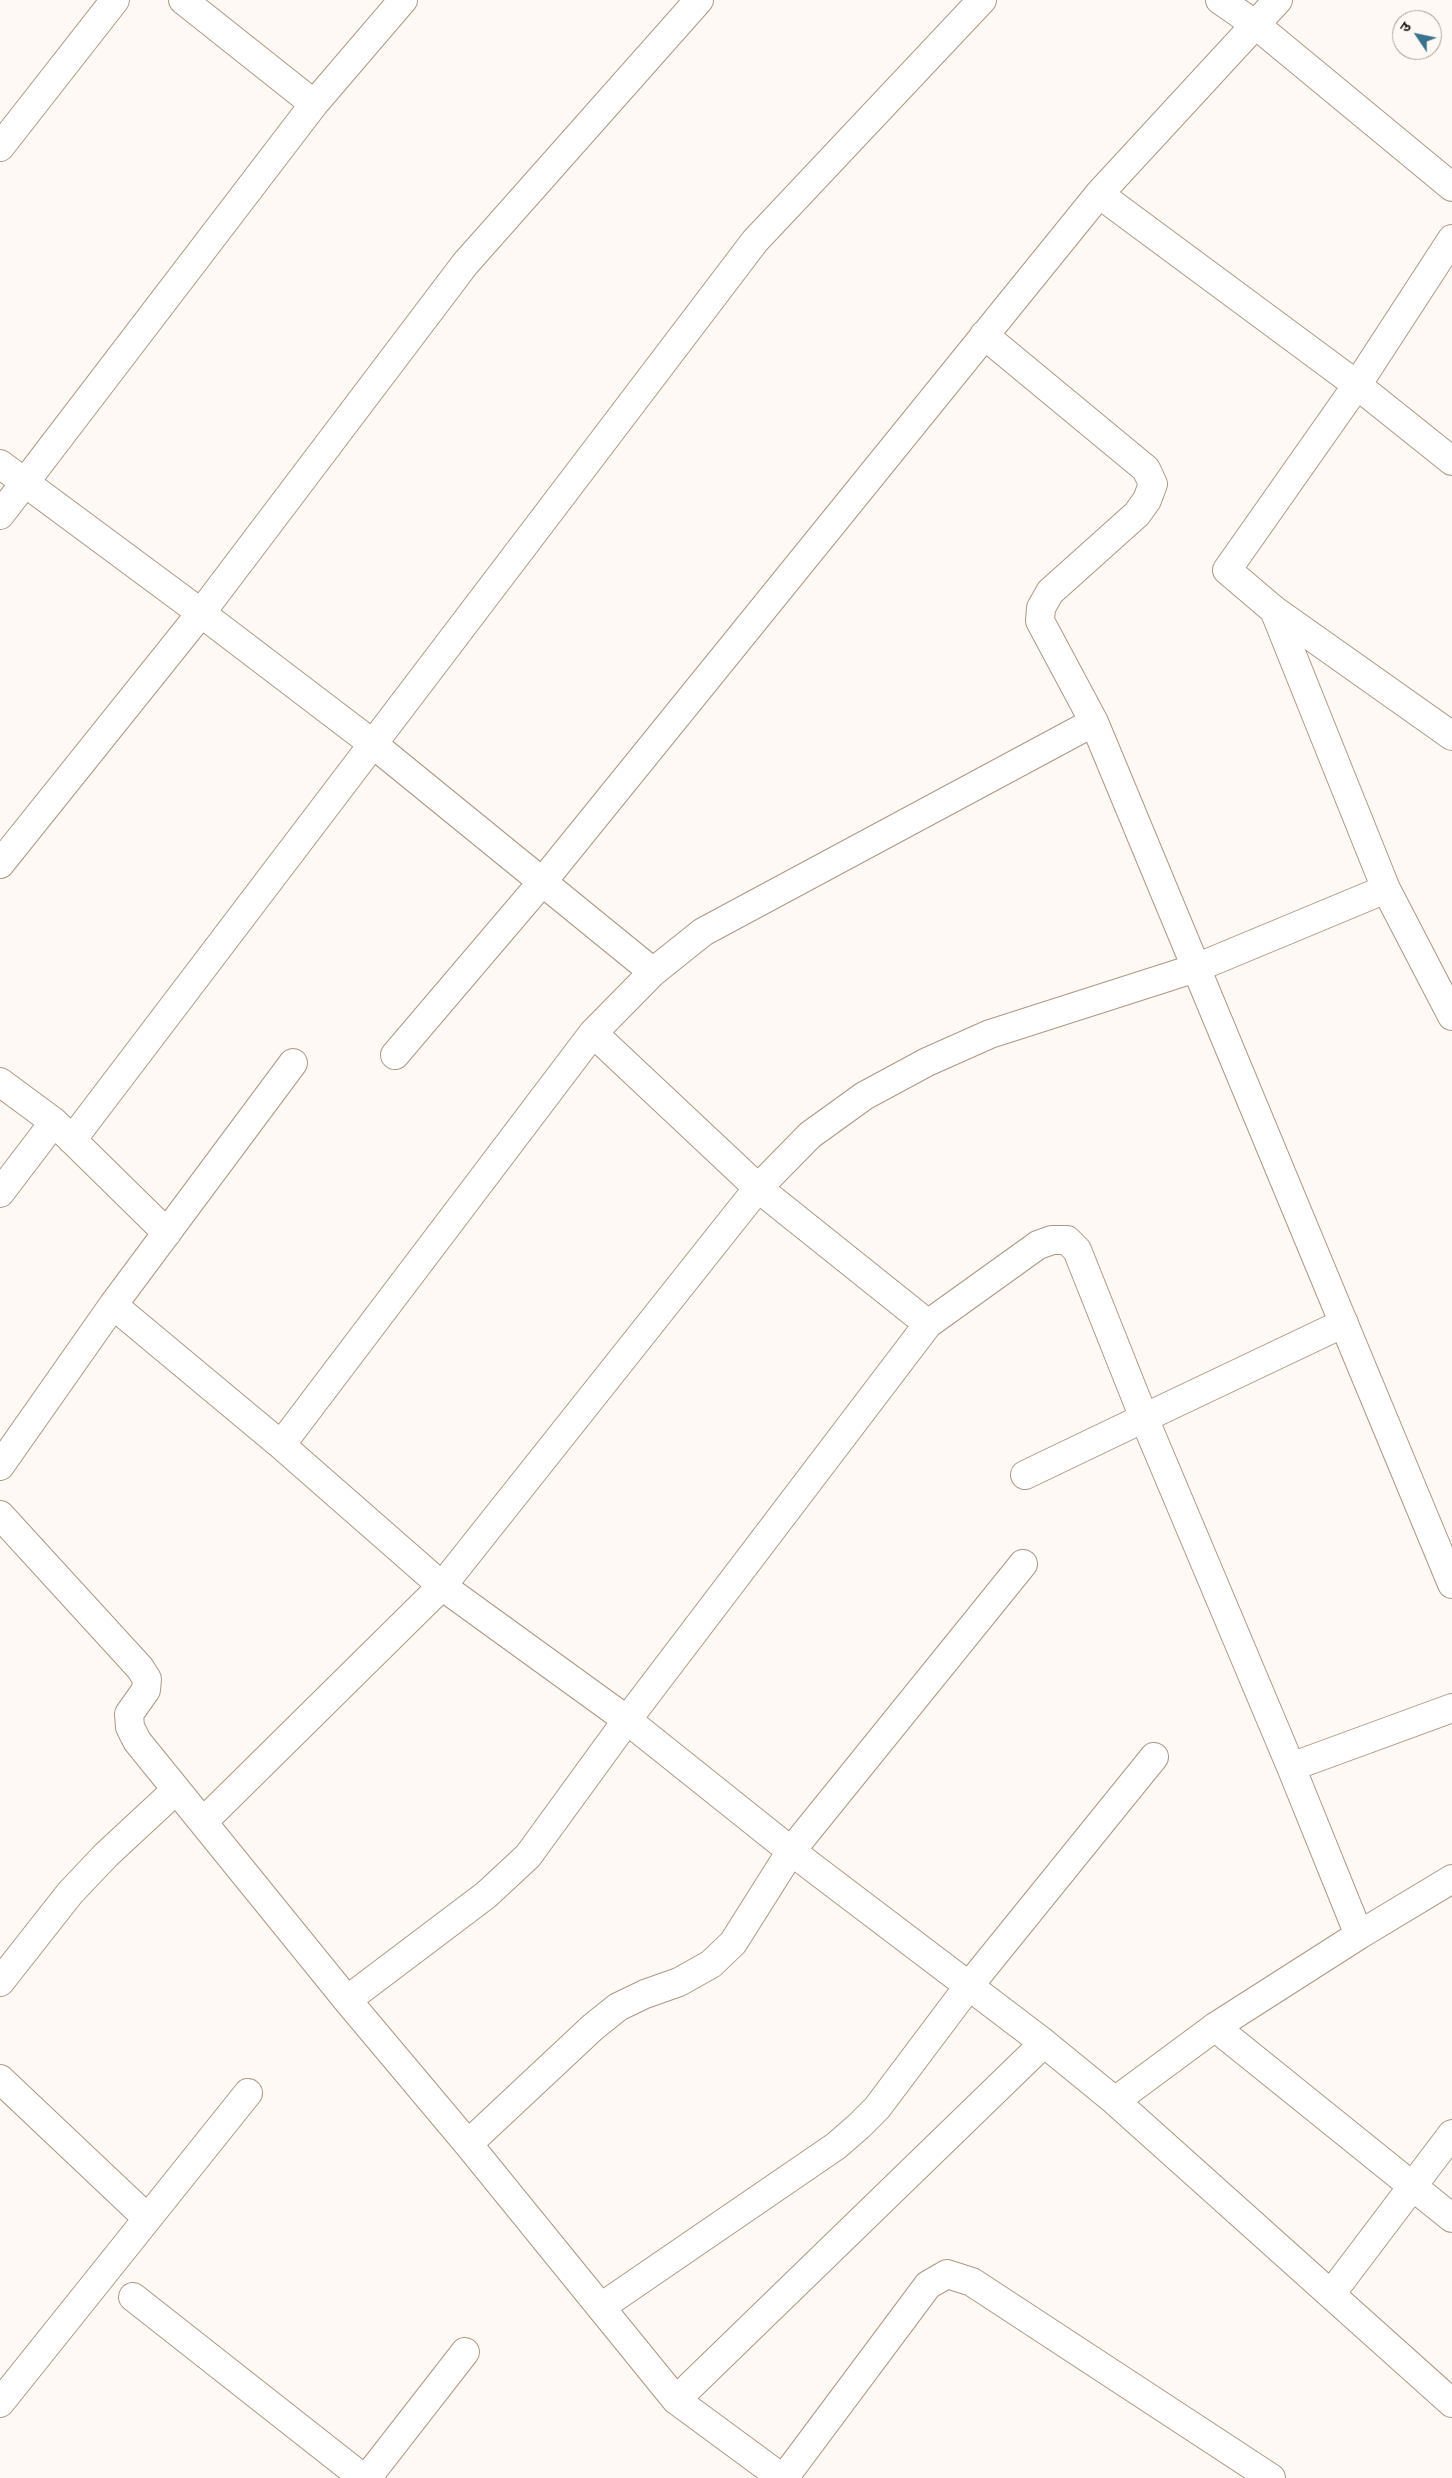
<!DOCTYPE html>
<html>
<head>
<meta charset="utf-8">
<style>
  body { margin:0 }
  #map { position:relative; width:1452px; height:2478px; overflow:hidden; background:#fef9f5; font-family:"Noto Sans","Noto Sans Devanagari",sans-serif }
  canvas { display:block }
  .north { position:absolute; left:1392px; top:10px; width:50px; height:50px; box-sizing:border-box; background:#fef9f5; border:1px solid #a59f99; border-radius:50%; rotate:304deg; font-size:14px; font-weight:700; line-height:20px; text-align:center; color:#201810 }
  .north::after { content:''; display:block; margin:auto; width:18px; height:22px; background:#3b728d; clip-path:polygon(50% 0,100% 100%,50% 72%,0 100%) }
</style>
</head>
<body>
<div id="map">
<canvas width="1452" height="2478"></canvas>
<div class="north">उ</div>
</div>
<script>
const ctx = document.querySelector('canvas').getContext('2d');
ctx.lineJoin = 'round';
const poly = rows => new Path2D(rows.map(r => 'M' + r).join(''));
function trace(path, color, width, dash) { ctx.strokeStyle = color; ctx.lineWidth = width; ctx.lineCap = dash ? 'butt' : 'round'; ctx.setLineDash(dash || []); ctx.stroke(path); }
const street = poly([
  [1220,0,1256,25,1452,187],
  [314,104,403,0],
  [0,147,115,0],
  [1099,194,1357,385,1452,461],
  [1452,239,1357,385,1227,570,1274,610,1452,736],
  [984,335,1146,469,1153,484,1147,500,1137,514,1050,592,1041,608,1040,621,1094,722,1452,1584],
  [0,464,201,613,373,744,653,972],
  [0,515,314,104,183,0],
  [1274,610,1386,889,1452,1016],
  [0,864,201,613,465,264,699,0],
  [593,1033,758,1188,928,1324],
  [395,1055,543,881,1099,194,1278,0],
  [0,1082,54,1122,167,1233],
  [72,1140,755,241,982,0],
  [0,1193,54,1122],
  [113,1305,281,1445,442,1586,627,1720,791,1851,1044,2043,1115,2101,1452,2403],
  [281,1445,593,1033,653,972,703,932,1094,722],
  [0,1466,113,1305,293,1063],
  [1025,1475,1144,1418,1291,1767,1359,1935],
  [0,1515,140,1668,147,1679,146,1690,129,1714,130,1727,137,1741,347,2000,468,2144,676,2400,782,2478],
  [1291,1767,1452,1708],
  [204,1821,442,1586,758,1188,810,1135,864,1096,927,1062,990,1034,1196,968,1386,889],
  [0,1982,70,1893,106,1855,176,1790],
  [347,2000,486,1895,528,1856,627,1720,928,1324,1038,1245,1052,1240,1067,1240,1077,1250,1144,1418,1344,1323],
  [1215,2027,1452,2218],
  [0,2079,147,2218],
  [1115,2101,1215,2027,1359,1935,1452,1879],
  [468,2144,593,2027,618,2007,645,1994,679,1982,711,1964,733,1943,791,1851,1023,1564],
  [1331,2294,1452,2134],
  [133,2297,363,2478],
  [601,2307,836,2146,859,2126,877,2108,968,1987,1154,1757],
  [676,2400,1044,2043],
  [0,2403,248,2093],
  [367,2478,465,2352],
  [784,2478,928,2285,947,2274,972,2282,1271,2478]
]);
trace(street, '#ad9882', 30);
trace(street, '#fff', 28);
</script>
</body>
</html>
